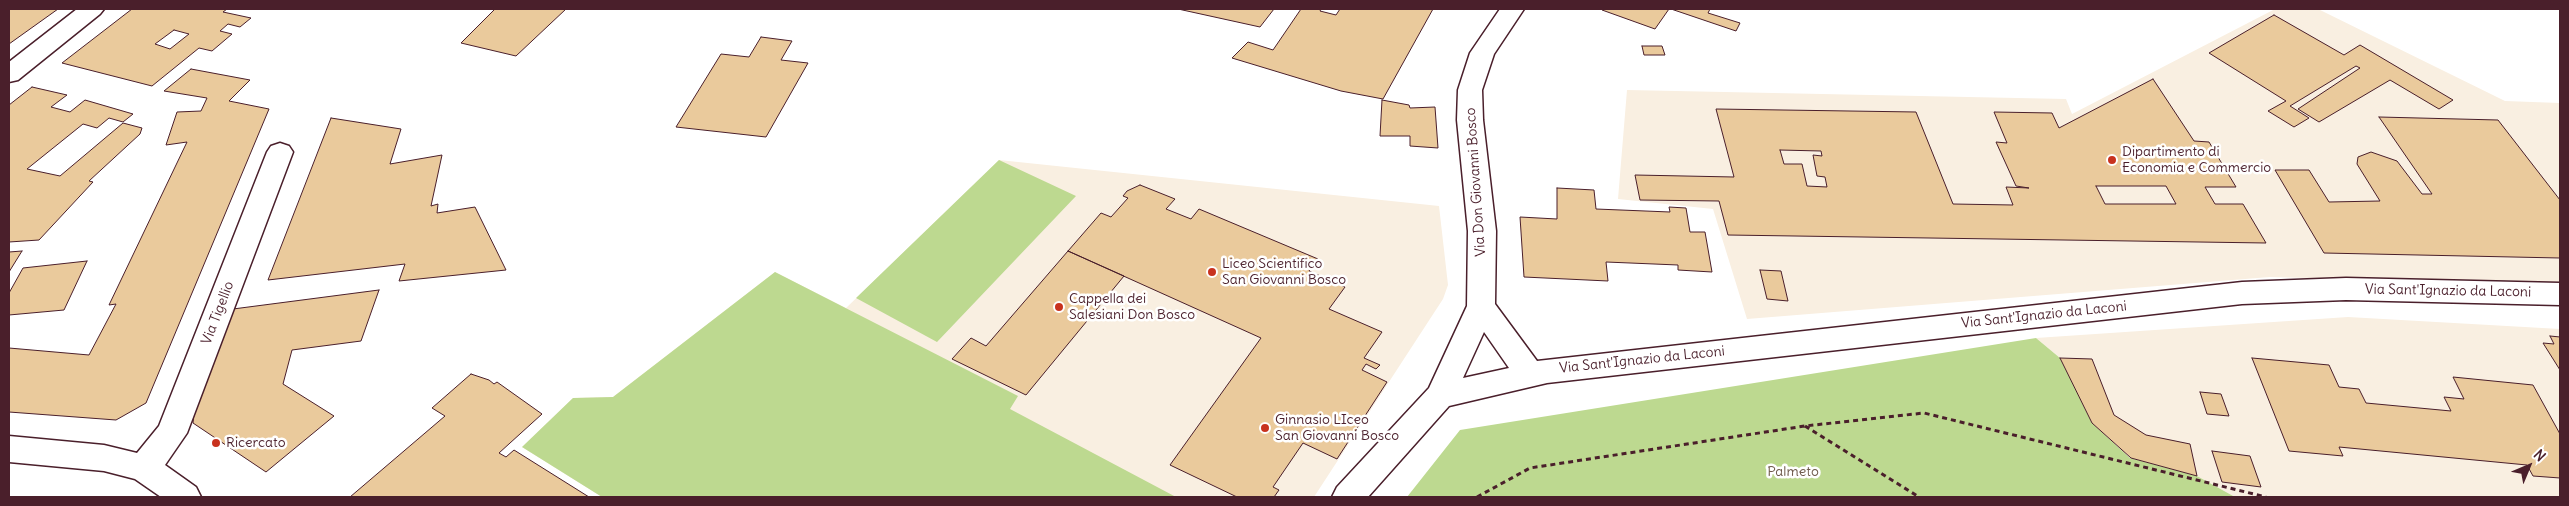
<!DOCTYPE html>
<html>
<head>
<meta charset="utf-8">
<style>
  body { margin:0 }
  #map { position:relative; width:2569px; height:506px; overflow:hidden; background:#fff; font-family:Delius,sans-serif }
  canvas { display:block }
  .frame { position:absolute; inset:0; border:10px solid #4a1f2b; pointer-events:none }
  .north { position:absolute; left:2504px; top:441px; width:50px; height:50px; -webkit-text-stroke:4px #fff; paint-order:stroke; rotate:45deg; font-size:14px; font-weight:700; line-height:20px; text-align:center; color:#4a1f2b }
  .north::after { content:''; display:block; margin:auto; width:18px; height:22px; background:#4a1f2b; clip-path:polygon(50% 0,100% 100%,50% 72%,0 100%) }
</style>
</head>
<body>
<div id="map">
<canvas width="2569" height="506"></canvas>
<div class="frame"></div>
<div class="north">N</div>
</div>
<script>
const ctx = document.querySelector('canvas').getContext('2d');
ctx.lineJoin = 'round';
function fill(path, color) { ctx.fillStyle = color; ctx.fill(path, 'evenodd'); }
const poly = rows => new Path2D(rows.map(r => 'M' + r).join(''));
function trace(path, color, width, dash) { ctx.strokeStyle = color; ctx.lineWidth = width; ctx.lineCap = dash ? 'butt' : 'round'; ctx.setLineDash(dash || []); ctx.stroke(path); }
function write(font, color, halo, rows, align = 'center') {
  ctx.font = font + ' Delius,sans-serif'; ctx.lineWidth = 5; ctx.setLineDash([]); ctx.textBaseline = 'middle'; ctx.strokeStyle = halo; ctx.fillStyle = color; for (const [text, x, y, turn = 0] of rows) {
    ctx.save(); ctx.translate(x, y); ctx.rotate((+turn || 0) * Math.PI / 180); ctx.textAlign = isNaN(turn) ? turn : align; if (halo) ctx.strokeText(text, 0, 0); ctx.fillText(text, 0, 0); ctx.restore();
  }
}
const built = poly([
  [2275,9,2318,9,2505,101,2560,103,2560,284,2270,277,1747,319,1713,209,1618,199,1627,90,2066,99,2072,114],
  [999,160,1439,206,1448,285,1443,299,1314,497,602,497,522,447,573,398,613,397,775,272,846,308],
  [2348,317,2560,329,2560,497,2235,497,2197,476,2131,458,2092,423,2060,358,2036,338]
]);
const green = poly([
  [999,160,1076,196,937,342,856,298],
  [775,272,1018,396,1010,409,1176,497,602,497,522,447,573,398,613,397],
  [2036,338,2060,358,2092,423,2130,458,2197,476,2235,497,1407,497,1460,430]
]);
const building = poly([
  [9,9,58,9,9,44,9,9],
  [132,9,227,9,223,12,251,18,240,27,228,24,220,31,232,34,212,51,199,48,152,86,62,63,132,9],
  [174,30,189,34,170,49,155,44,174,30],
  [495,9,566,9,516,56,461,43,495,9],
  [1178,9,1274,9,1260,27,1178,9],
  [1301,9,1321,9,1320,11,1336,15,1340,9,1433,9,1383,99,1341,91,1232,58,1248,42,1273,50,1301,9],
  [1669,9,1655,29,1602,10,1602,9,1669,9],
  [1671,9,1710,9,1708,13,1740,23,1736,31,1671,9],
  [2274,15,2344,55,2360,45,2453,100,2439,109,2390,80,2319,122,2298,109,2360,68,2356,66,2290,106,2309,118,2294,127,2268,111,2286,101,2209,53,2274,15],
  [761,37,792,41,781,60,808,63,766,137,676,127,721,54,749,57,761,37],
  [1642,46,1662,46,1665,55,1644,55,1642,46],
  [191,69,250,80,229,101,269,109,146,403,116,420,9,412,9,348,89,355,116,304,109,305,187,142,166,145,177,112,201,111,207,98,164,91,191,69],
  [2153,79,2194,141,2209,142,2236,187,2205,187,2215,204,2243,204,2266,243,1728,235,1719,201,1640,200,1635,175,1734,177,1716,109,1916,112,1953,204,2013,205,2006,187,2029,188,2016,186,1996,142,2007,143,1994,112,2052,113,2059,128,2153,79],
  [1780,150,1821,151,1822,156,1813,155,1817,176,1825,177,1827,187,1807,186,1802,164,1784,164,1780,150],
  [2096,186,2166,186,2176,204,2105,204,2096,186],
  [32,87,67,95,51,107,70,112,85,100,133,114,123,122,109,118,97,128,83,124,27,169,60,176,123,123,142,128,140,134,89,181,93,182,39,240,9,242,9,105,32,87],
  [1382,100,1409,105,1410,108,1435,107,1438,148,1410,146,1410,136,1380,136,1382,100],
  [2379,117,2498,120,2560,200,2560,258,2324,253,2275,170,2309,170,2329,202,2380,201,2357,164,2358,157,2371,152,2397,161,2422,194,2432,194,2379,117],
  [331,118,401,129,390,164,442,155,431,206,438,204,437,213,475,207,506,270,399,281,405,264,268,280,331,118],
  [1140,185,1175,199,1166,209,1191,219,1199,209,1318,259,1309,271,1345,287,1329,309,1382,332,1364,358,1380,365,1376,369,1366,364,1362,370,1387,382,1337,459,1303,443,1273,487,1279,490,1274,497,1237,497,1170,465,1261,338,1068,251,1101,213,1111,217,1128,198,1123,196,1127,191,1140,185],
  [1557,188,1594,190,1596,209,1670,212,1669,207,1686,208,1690,232,1705,232,1712,272,1678,270,1678,265,1606,262,1608,281,1524,277,1520,217,1557,219,1557,188],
  [22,251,9,272,9,252,22,251],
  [1068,251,1124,276,1026,395,952,359,971,338,986,346,1068,251],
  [87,261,64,310,9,315,9,293,23,268,87,261],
  [1760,270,1781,271,1788,301,1767,299,1760,270],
  [379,290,361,341,292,350,283,384,334,416,266,472,193,423,194,412,233,309,379,290],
  [2550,336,2560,337,2560,370,2543,343,2554,344,2550,336],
  [2060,358,2092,359,2114,415,2146,435,2190,444,2197,476,2131,458,2092,423,2060,358],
  [2252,358,2329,365,2339,387,2359,389,2366,403,2451,411,2444,397,2464,399,2453,377,2533,385,2560,434,2560,478,2533,476,2527,465,2339,447,2343,456,2289,451,2252,358],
  [471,374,489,380,494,384,497,382,542,414,499,453,506,457,514,450,589,497,350,497,445,416,432,408,471,374],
  [2200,392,2221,394,2229,416,2207,414,2200,392],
  [2212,451,2250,456,2261,487,2222,482,2212,451]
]);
const path = poly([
  [1805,426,1919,497],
  [1477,497,1530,468,1805,426,1924,413,2266,497]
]);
const minor = poly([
  [77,9,104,9,100,14,18,80,9,82,9,62,77,9],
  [1500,9,1524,9,1494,54,1482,90,1483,120,1496,231,1495,304,1537,361,2242,282,2346,278,2560,283,2560,305,2346,300,2242,304,1547,383,1449,406,1368,497,1332,497,1337,487,1429,388,1467,306,1468,231,1457,120,1458,90,1470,53,1500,9],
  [1484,332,1509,368,1463,378,1484,332],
  [280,143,289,146,293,152,187,433,165,465,196,487,201,497,161,497,135,479,104,471,9,462,9,436,104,445,137,453,159,426,267,152,271,146,280,143]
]);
const markers = [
  [2112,160,5,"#c8321e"],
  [1212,272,5,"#c8321e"],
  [1059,307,5,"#c8321e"],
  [1265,428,5,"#c8321e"],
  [216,443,5,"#c8321e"]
];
const poiNames = [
  ["Dipartimento di",2122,152],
  ["Economia e Commercio",2122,168],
  ["Liceo Scientifico",1222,264],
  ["San Giovanni Bosco",1222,280],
  ["Cappella dei",1069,299],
  ["Salesiani Don Bosco",1069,315],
  ["Ginnasio LIceo",1275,420],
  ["San Giovanni Bosco",1275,436],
  ["Ricercato",226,443]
];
const streetNames = [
  ["Via Don Giovanni Bosco",1476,182,-94],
  ["Via Sant'Ignazio da Laconi",2448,291,1],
  ["Via Tigellio",218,313,-69],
  ["Via Sant'Ignazio da Laconi",2044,315,-6],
  ["Via Sant'Ignazio da Laconi",1642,360,-6]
];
const parkNames = [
  ["Palmeto",1793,472]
];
fill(built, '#f9efe1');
fill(green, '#bdd990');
fill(building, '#eaca9c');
trace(building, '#4a1f2b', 1);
trace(minor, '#4a1f2b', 3);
trace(path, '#4a1f2b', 3, [5, 4]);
fill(minor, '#fff');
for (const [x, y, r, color] of markers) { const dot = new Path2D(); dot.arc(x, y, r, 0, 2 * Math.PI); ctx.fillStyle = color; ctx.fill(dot); trace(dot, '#fff', 2); }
write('14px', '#4a1f2b', '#fff', poiNames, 'left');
write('14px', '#4a1f2b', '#fff', streetNames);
write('14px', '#6c5749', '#fff', parkNames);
</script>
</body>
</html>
